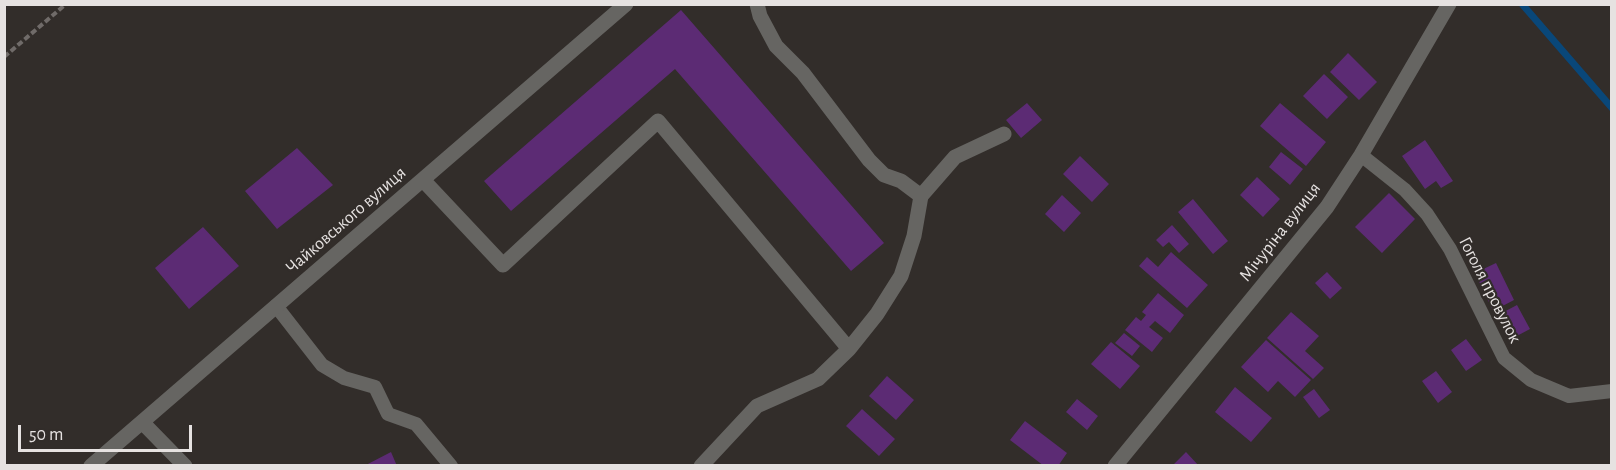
<!DOCTYPE html>
<html>
<head>
<meta charset="utf-8">
<style>
  body { margin:0 }
  #map { position:relative; width:1616px; height:470px; overflow:hidden; background:#322d2a; font-family:"Alegreya Sans",sans-serif }
  canvas { display:block }
  .frame { position:absolute; inset:0; border:6px solid #e6e2e1; pointer-events:none }
  .scale { position:absolute; left:18px; top:425px; width:174px; height:27px; box-sizing:border-box; border:3px solid #e6e2e1; border-top:0; padding-left:8px; font-size:18px; line-height:21px; white-space:nowrap; color:#e6e2e1; -webkit-text-stroke:4px #322d2a; paint-order:stroke }
</style>
</head>
<body>
<div id="map">
<canvas width="1616" height="470"></canvas>
<div class="frame"></div>
<div class="scale">50 m</div>
</div>
<script>
const ctx = document.querySelector('canvas').getContext('2d');
ctx.lineJoin = 'round';
const poly = rows => new Path2D(rows.map(r => 'M' + r).join(''));
function trace(path, color, width, dash) { ctx.strokeStyle = color; ctx.lineWidth = width; ctx.lineCap = dash ? 'butt' : 'round'; ctx.setLineDash(dash || []); ctx.stroke(path); }
function fill(path, color) { ctx.fillStyle = color; ctx.fill(path, 'evenodd'); }
function write(font, color, halo, rows, align = 'center') {
  ctx.font = font + ' "Alegreya Sans",sans-serif'; ctx.lineWidth = 4.5; ctx.setLineDash([]); ctx.textBaseline = 'middle'; ctx.strokeStyle = halo; ctx.fillStyle = color; for (const [text, x, y, turn = 0] of rows) {
    ctx.save(); ctx.translate(x, y); ctx.rotate((+turn || 0) * Math.PI / 180); ctx.textAlign = isNaN(turn) ? turn : align; if (halo) ctx.strokeText(text, 0, 0); ctx.fillText(text, 0, 0); ctx.restore();
  }
}
const stream = poly([
  [1522,4,1612,108]
]);
const building = poly([
  [681,10,884,243,851,271,675,69,511,211,484,181],
  [1348,53,1377,82,1359,100,1330,72],
  [1324,74,1348,97,1327,119,1303,96],
  [1027,103,1042,120,1021,138,1006,120],
  [1280,103,1326,142,1306,166,1260,126],
  [1425,140,1453,181,1441,188,1436,181,1425,189,1402,156],
  [297,148,333,185,277,229,245,191],
  [1281,152,1303,169,1290,185,1269,167],
  [1080,156,1109,184,1092,202,1063,174],
  [1257,177,1280,199,1263,217,1240,195],
  [1389,193,1415,219,1382,253,1355,227],
  [1062,195,1081,213,1064,232,1045,214],
  [1193,199,1228,241,1213,254,1178,212],
  [1172,225,1189,244,1179,253,1169,242,1163,247,1156,240],
  [203,227,239,266,189,309,155,268],
  [1171,252,1208,285,1187,308,1139,266,1147,257,1158,267],
  [1496,263,1514,300,1493,311,1475,273],
  [1327,272,1342,288,1330,299,1315,283],
  [1158,293,1184,315,1170,333,1155,321,1149,327,1163,338,1152,352,1125,330,1136,317,1141,321,1146,315,1142,312],
  [1517,305,1530,329,1513,338,1500,314],
  [1291,312,1319,336,1305,351,1324,368,1313,379,1267,338],
  [1124,333,1140,346,1132,356,1115,343],
  [1466,339,1482,360,1466,371,1451,350],
  [1266,340,1311,380,1295,397,1278,381,1268,392,1241,367],
  [1111,342,1140,366,1120,389,1091,364],
  [1436,371,1452,392,1438,403,1422,381],
  [887,376,914,400,896,420,869,396],
  [1235,387,1272,418,1251,442,1215,412],
  [1314,389,1330,410,1319,418,1303,397],
  [1077,399,1098,416,1087,430,1066,412],
  [862,409,895,439,879,456,846,426],
  [1025,421,1067,453,1058,466,1044,466,1010,440],
  [391,452,397,466,364,466],
  [1186,452,1199,466,1172,466]
]);
const path = poly([
  [4,57,66,4]
]);
const service = poly([
  [1361,155,1405,190,1427,214,1450,249,1504,358,1531,380,1569,396,1612,391],
  [276,306,322,365,344,378,375,387,388,414,416,424,451,466]
]);
const minor = poly([
  [757,4,760,16,776,46,803,73,869,160,884,175,901,181,921,196,914,236,901,276,877,314,849,349],
  [423,180,503,265,658,121,849,349,818,379,757,406,701,466],
  [921,196,955,157,1004,134],
  [142,422,185,466],
  [91,466,626,4],
  [1115,466,1327,207,1361,155,1449,4]
]);
const streetNames = [
  ["Чайковського вулиця",346,220,-41],
  ["Мічуріна вулиця",1280,232,-52],
  ["Гоголя провулок",1490,290,63]
];
trace(stream, '#094779', 7);
fill(building, '#5c2b74');
trace(path, '#706b69', 4, [6, 3]);
trace(service, '#666562', 14);
trace(minor, '#666562', 15);
write('18px', '#e6e2e1', '#322d2a', streetNames);
</script>
</body>
</html>
